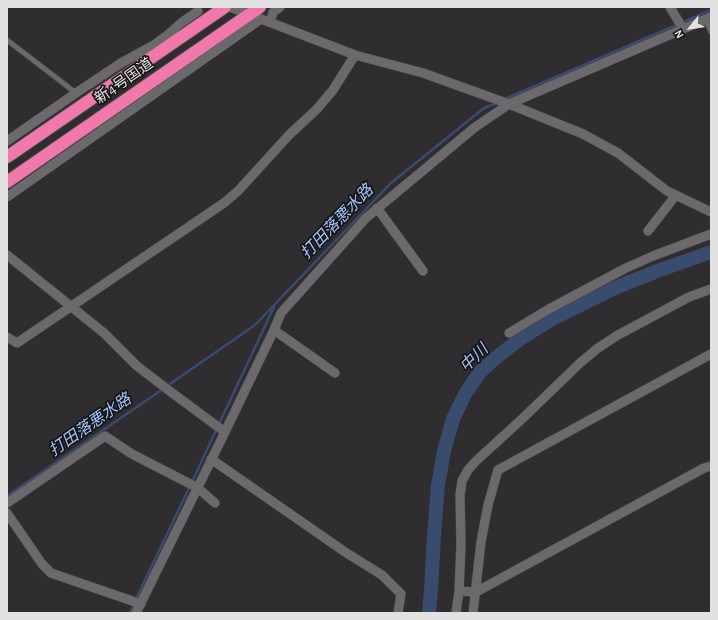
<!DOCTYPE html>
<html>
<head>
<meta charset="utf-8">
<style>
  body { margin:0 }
  #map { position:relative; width:718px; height:620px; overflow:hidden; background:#2f2d2f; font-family:"Alegreya Sans",sans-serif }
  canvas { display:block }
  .frame { position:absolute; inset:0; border:8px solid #e3e2e3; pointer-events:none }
  .north { position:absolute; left:670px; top:8px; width:40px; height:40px; -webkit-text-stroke:3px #161516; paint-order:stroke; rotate:240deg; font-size:11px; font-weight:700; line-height:16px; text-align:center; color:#e3e2e3 }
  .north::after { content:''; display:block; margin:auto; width:14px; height:18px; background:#e3e2e3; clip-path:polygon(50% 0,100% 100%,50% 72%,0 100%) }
</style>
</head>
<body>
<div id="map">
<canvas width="718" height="620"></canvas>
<div class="frame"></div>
<div class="north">N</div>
</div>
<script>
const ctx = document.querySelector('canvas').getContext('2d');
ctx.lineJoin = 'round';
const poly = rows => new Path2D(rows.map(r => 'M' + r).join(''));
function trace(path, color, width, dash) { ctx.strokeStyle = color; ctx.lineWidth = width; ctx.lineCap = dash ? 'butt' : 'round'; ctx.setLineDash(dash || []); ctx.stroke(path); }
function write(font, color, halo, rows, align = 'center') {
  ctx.font = font + ' "Alegreya Sans","Noto Sans JP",sans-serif'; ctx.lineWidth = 3.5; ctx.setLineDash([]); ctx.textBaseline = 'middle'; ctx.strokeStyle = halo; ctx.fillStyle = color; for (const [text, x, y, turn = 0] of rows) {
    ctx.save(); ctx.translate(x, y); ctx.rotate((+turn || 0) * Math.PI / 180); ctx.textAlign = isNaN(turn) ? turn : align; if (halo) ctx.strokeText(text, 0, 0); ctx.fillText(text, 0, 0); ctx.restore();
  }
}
const stream = poly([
  [505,99,711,10],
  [167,386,255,325,391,183,484,108,497,103],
  [219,424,274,307],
  [192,482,217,428],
  [7,496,163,389],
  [136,599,190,486],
  [130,613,134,604]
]);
const river = poly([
  [429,613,431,590,434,536,438,485,444,451,453,419,465,394,480,372,498,356,520,339,550,320,615,288,660,270,711,252]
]);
const lane = poly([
  [705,19,711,32],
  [7,40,76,93]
]);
const street = poly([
  [230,7,355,55,423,73,509,104,583,134,618,153,667,191,711,212],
  [670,7,683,29],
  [272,16,273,12,280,7],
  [7,141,76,93,121,63,154,45,169,34,181,23,198,11],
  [7,197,261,19],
  [377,208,423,271],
  [648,231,676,195],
  [7,255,104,333,137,366,171,392,225,432],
  [274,330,335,373],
  [509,333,549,309,626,268,653,256,711,234],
  [7,337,17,343,224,203,238,191,289,135,317,109,333,90,355,55],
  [211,459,345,552,382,575,401,594,398,613],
  [7,503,105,436,132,454,198,488,215,503],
  [7,513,42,564,51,573,141,604],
  [459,591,476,592,704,468,711,466],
  [136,613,225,432,274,330,281,313,366,218,474,128,509,104,711,17],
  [456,613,459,591,461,545,460,495,462,481,468,470,476,461,522,419,580,363,598,348,618,335,689,297,711,289],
  [473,613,481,542,488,505,498,470,711,354]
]);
const highway = poly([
  [7,157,225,7],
  [7,182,260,7]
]);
const streetNames = [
  ["新4号国道",124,81,-35]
];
const waterNames = [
  ["打田落悪水路",337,222,-46],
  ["中川",474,358,-45],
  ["打田落悪水路",90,425,-35]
];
trace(stream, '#394c6e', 2.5);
trace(river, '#394c6e', 14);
trace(lane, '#4c4a4c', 6);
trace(street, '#4c4a4c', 10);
trace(highway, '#4c4a4c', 14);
trace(lane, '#6b696b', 4.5);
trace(street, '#6b696b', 9);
trace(highway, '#f078aa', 12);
write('15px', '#e3e2e3', '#161516', streetNames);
write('italic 16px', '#a2c3fe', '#161516', waterNames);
</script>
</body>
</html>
